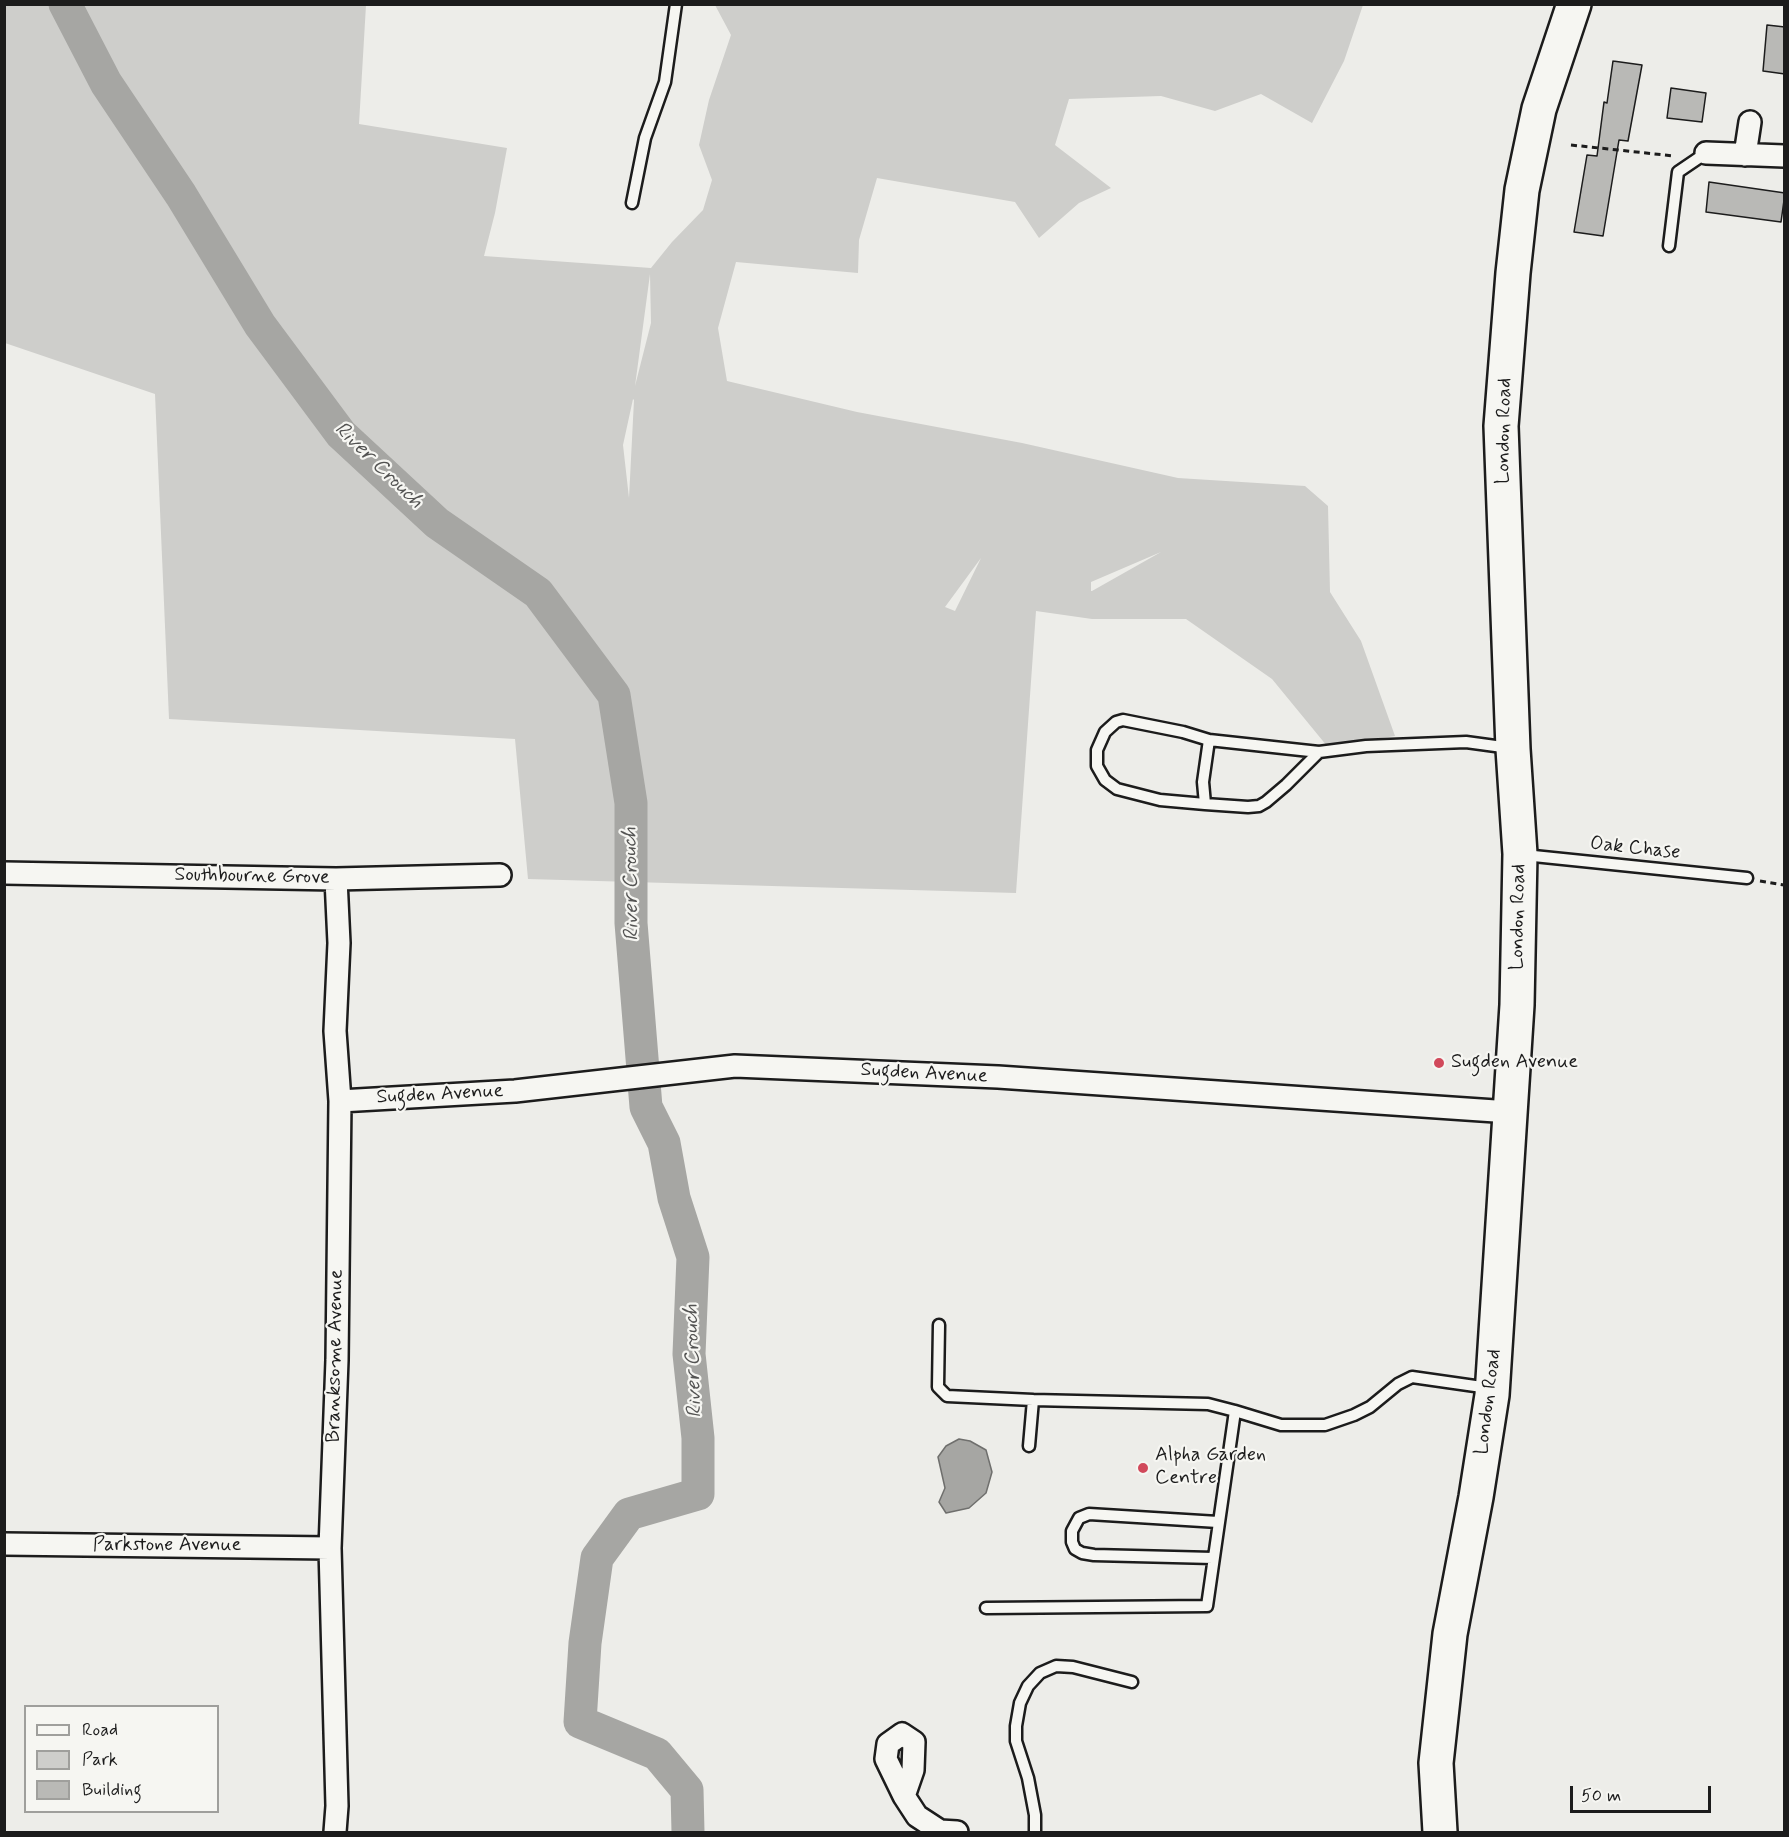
<!DOCTYPE html>
<style>
body{margin:0}
#map{position:relative;width:1789px;height:1837px;overflow:hidden;background:#edede9;font-family:Mynerve,sans-serif}
canvas{display:block}
.frame{position:absolute;inset:0;border:6px solid #1c1c1c;pointer-events:none}
.legend{position:absolute;left:24px;top:1705px;width:195px;height:108px;box-sizing:border-box;background:#f6f6f2;border:2px solid #9f9f9c;margin:0;padding:8px 10px;list-style:none;font-size:18px;color:#1c1c1c}
.legend li{display:flex;align-items:center;gap:12px;height:30px}
.legend b{width:30px;border:2px solid #9f9f9c}
.scale{position:absolute;left:1570px;top:1786px;width:141px;height:27px;box-sizing:border-box;border:3px solid #1c1c1c;border-top:0;padding-left:8px;font-size:18px;line-height:21px;white-space:nowrap;color:#1c1c1c;-webkit-text-stroke:4px #f6f6f2;paint-order:stroke}
</style>
<div id="map">
<canvas width="1789" height="1837"></canvas>
<div class="frame"></div>
<ul class="legend">
<li><b style="height:8px;background:#f6f6f2"></b>Road</li>
<li><b style="height:16px;background:#cececb"></b>Park</li>
<li><b style="height:16px;background:#b9b9b6"></b>Building</li>
</ul>
<div class="scale">50 m</div>
</div>
<script>
const ctx = document.querySelector('canvas').getContext('2d');
ctx.lineJoin = 'round';
function paint(path, color) {
  ctx.fillStyle = color;
  ctx.fill(path, 'evenodd');
}
function toPath(rows) {
  const path = new Path2D();
  for (const r of rows) {
    path.moveTo(r[0], r[1]);
    for (let i = 2; i < r.length; i += 2) path.lineTo(r[i], r[i + 1]);
  }
  return path;
}
function strokePath(path, color, width, dash) {
  ctx.strokeStyle = color;
  ctx.lineWidth = width;
  ctx.lineCap = dash ? 'butt' : 'round';
  ctx.setLineDash(dash || []);
  ctx.stroke(path);
}
function write(font, color, halo, rows, align = 'center') {
  ctx.font = font + ' Mynerve,sans-serif';
  ctx.lineWidth = 4.5;
  ctx.setLineDash([]);
  ctx.textBaseline = 'middle';
  ctx.strokeStyle = halo;
  ctx.fillStyle = color;
  for (const [text, x, y, turn = 0] of rows) {
    ctx.save();
    ctx.translate(x, y);
    ctx.rotate((+turn || 0) * Math.PI / 180);
    ctx.textAlign = isNaN(turn) ? turn : align;
    if (halo) ctx.strokeText(text, 0, 0);
    ctx.fillText(text, 0, 0);
    ctx.restore();
  }
}
const green = toPath([
 [5,5,366,5,359,124,507,148,495,213,484,256,651,268,672,242,703,210,712,180,699,145,709,100,731,35,715,5,1363,5,1344,61,1312,123,1261,94,1215,111,1161,96,1069,99,1055,145,1111,188,1079,203,1039,238,1015,202,877,178,859,240,858,273,736,262,718,328,727,381,857,412,1022,443,1178,478,1305,486,1328,506,1330,592,1361,641,1395,736,1327,746,1272,679,1186,619,1092,619,1036,611,1016,893,528,879,515,739,169,719,155,394,5,343],
 [650,274,651,323,635,386],
 [633,399,634,400,629,498,623,445],
 [1161,552,1092,591,1091,591,1091,582],
 [981,558,955,611,945,607]
]);
const water = toPath([
 [959,1439,970,1441,986,1450,992,1472,986,1493,969,1508,946,1513,939,1502,945,1488,938,1457,946,1446,959,1439]
]);
const river = toPath([
 [65,4,106,83,181,195,260,325,341,434,437,523,538,593,614,695,631,803,631,923,646,1107,664,1143,674,1198,693,1257,689,1354,698,1438,698,1494,629,1514,597,1558,585,1643,580,1722,657,1754,687,1790,688,1832]
]);
const building = toPath([
 [1767,25,1785,27,1785,74,1763,71,1767,25],
 [1613,61,1642,65,1628,141,1619,140,1603,236,1574,232,1587,155,1597,156,1604,102,1607,103,1613,61],
 [1671,88,1706,93,1702,122,1667,118,1671,88],
 [1709,182,1785,193,1781,222,1706,212,1709,182]
]);
const path = toPath([
 [1571,145,1674,156],
 [1760,881,1784,885]
]);
const lane = toPath([
 [632,203,645,138,665,82,676,4],
 [1669,246,1678,172,1706,153],
 [1209,740,1319,752],
 [1205,804,1203,782,1209,740,1183,732,1123,720,1116,722,1105,732,1097,750,1097,766,1105,780,1117,789,1160,800,1205,804,1248,807,1259,806,1266,802,1286,785,1319,752,1366,746,1466,742,1510,748],
 [1524,855,1747,878],
 [939,1325,938,1387,947,1396,1033,1400],
 [1029,1446,1033,1400,1208,1404,1235,1411],
 [1213,1558,1094,1555,1082,1553,1075,1549,1072,1542,1072,1531,1079,1518,1089,1514,1218,1522],
 [986,1608,1207,1606,1235,1411,1281,1425,1325,1425,1354,1415,1370,1407,1398,1384,1412,1377,1489,1388],
 [1035,1832,1035,1815,1028,1778,1016,1741,1016,1726,1020,1703,1028,1686,1040,1673,1056,1666,1073,1667,1132,1682]
]);
const street = toPath([
 [1706,153,1784,156],
 [1745,155,1750,122],
 [4,873,336,879,500,875],
 [340,1101,515,1091,735,1066,998,1077,1510,1112],
 [4,1544,330,1548],
 [904,1796,886,1759,888,1744,902,1734,914,1742,913,1770,904,1796,917,1816,940,1831,957,1832],
 [335,1832,337,1806,330,1548,337,1360,340,1101,335,1031,339,943,336,879]
]);
const primary = toPath([
 [1440,1832,1436,1763,1450,1634,1476,1497,1492,1395,1517,1005,1520,854,1513,749,1501,426,1513,273,1522,190,1539,109,1574,4]
]);
const markers = [
 [1439,1063,6,"#d1495b"],
 [1143,1468,6,"#d1495b"]
];
const streetNames = [
 ["London Road",1505,431,-89],
 ["Oak Chase",1635,849,6],
 ["Southbourne Grove",252,877,1],
 ["London Road",1519,917,-89],
 ["Sugden Avenue",924,1074,3],
 ["Sugden Avenue",440,1095,-3],
 ["Branksome Avenue",336,1356,-89],
 ["London Road",1489,1402,-83],
 ["Parkstone Avenue",167,1546]
];
const poiNames = [
 ["Sugden Avenue",1451,1063],
 ["Alpha Garden",1155,1456],
 ["Centre",1155,1479]
];
const waterNames = [
 ["River Crouch",378,466,44],
 ["River Crouch",632,884,-91],
 ["River Crouch",694,1361,-92]
];
paint(green, '#cececb');
paint(water, '#a6a6a3');
strokePath(water, '#6f6f6d', 1.5);
strokePath(river, '#a6a6a3', 33);
paint(building, '#b9b9b6');
strokePath(building, '#1c1c1c', 1.5);
strokePath(lane, '#1c1c1c', 15);
strokePath(street, '#1c1c1c', 26);
strokePath(primary, '#1c1c1c', 38);
strokePath(path, '#1c1c1c', 3, [6, 4.5]);
strokePath(lane, '#f6f6f2', 10);
strokePath(street, '#f6f6f2', 21);
strokePath(primary, '#f6f6f2', 33);
for (const [x, y, r, color] of markers) {
  const dot = new Path2D();
  dot.arc(x, y, r, 0, 2 * Math.PI);
  ctx.fillStyle = color;
  ctx.fill(dot);
  strokePath(dot, '#f6f6f2', 2);
}
write('20px', '#1c1c1c', '#f6f6f2', streetNames);
write('20px', '#1c1c1c', '#f6f6f2', poiNames, 'left');
write('italic 21px', '#535352', '#f6f6f2', waterNames);
</script>
